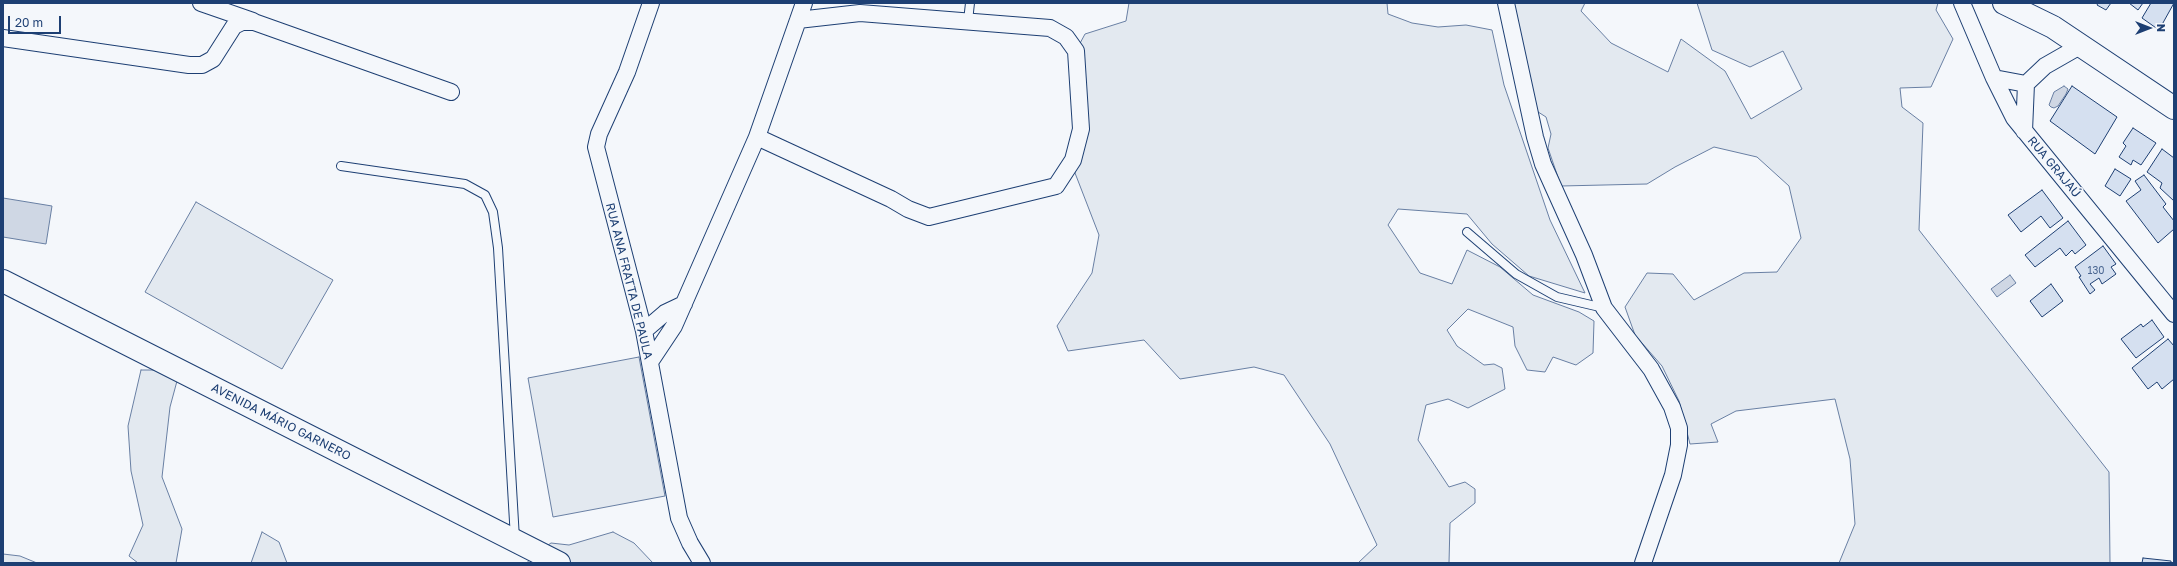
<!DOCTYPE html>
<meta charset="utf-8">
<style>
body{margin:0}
#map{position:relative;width:2177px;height:566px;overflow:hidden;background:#f4f7fb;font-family:"Golos Text",sans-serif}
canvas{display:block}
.frame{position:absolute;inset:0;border:4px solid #1d3f73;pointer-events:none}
.north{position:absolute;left:2129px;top:8px;width:40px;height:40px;-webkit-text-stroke:3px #f4f7fb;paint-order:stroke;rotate:90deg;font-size:11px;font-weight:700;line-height:16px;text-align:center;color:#1d3f73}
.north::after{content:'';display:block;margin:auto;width:14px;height:18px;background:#1d3f73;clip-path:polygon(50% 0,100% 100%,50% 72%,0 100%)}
.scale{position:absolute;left:8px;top:16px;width:53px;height:18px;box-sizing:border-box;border:2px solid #1d3f73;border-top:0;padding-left:5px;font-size:12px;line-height:14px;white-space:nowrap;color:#1d3f73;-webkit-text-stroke:3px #f4f7fb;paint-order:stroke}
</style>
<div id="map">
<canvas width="2177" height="566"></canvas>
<div class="frame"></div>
<div class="north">N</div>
<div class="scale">20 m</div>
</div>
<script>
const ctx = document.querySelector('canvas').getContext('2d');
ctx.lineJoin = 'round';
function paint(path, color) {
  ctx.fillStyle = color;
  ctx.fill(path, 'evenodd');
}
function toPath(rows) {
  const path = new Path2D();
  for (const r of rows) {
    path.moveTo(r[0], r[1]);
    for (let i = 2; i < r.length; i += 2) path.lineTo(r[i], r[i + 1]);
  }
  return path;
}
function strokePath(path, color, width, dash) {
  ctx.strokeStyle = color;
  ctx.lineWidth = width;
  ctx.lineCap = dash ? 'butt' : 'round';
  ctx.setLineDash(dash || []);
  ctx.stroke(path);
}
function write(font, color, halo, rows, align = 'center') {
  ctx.font = font + ' "Golos Text",sans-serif';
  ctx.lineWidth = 3;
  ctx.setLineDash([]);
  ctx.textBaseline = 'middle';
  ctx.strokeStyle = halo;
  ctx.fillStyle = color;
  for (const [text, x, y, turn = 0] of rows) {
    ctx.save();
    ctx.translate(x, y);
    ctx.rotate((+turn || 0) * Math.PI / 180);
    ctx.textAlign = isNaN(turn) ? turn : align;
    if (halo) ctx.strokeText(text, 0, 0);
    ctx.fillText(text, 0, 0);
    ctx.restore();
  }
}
const green = toPath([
 [1129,3,1387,3,1388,14,1412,23,1438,27,1466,25,1492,30,1504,85,1550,220,1585,293,1529,276,1492,244,1467,214,1398,209,1388,225,1420,273,1452,284,1467,250,1500,267,1533,295,1579,312,1594,321,1593,353,1576,365,1553,357,1545,372,1527,370,1515,346,1513,327,1468,309,1447,330,1457,346,1484,365,1494,364,1502,368,1505,389,1468,408,1448,399,1426,405,1418,440,1449,487,1465,482,1475,489,1475,503,1450,523,1449,563,1358,563,1377,545,1330,444,1284,375,1254,367,1180,379,1144,340,1068,351,1057,326,1092,273,1099,235,1075,173,1071,60,1085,34,1126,21,1129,3],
 [1511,3,1585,3,1581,11,1611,43,1668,72,1681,39,1725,71,1751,119,1802,89,1783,51,1750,67,1712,50,1697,3,1938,3,1936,10,1953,39,1931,87,1900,88,1902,107,1923,123,1919,230,2109,472,2110,563,1839,563,1855,524,1850,459,1835,399,1736,411,1711,424,1718,442,1690,444,1679,401,1662,366,1635,335,1625,307,1647,273,1673,274,1694,300,1744,273,1777,272,1801,238,1789,186,1757,157,1714,147,1675,167,1647,184,1561,186,1548,148,1551,134,1546,117,1535,110,1511,3],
 [196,202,333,280,282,369,145,292,196,202],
 [639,357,665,496,553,517,528,378,639,357],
 [141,370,157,370,177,381,170,407,162,477,182,529,176,563,138,563,129,556,143,525,131,471,128,426,141,370],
 [262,532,279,542,287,563,251,563,262,532],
 [613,532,634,543,653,563,527,563,532,556,551,543,569,545,613,532],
 [3,554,20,556,37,563,3,563,3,554]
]);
const water = toPath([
 [2064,86,2068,89,2066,94,2058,106,2054,108,2051,107,2049,105,2054,92,2064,86],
 [3,198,52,206,46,244,3,237,3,198],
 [2010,275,2016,283,1997,297,1991,289,2010,275]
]);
const building = toPath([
 [2098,3,2111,3,2106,10,2097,5,2098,3],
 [2129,3,2143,3,2138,10,2129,3],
 [2151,3,2174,3,2159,30,2142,18,2151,3],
 [2072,86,2117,117,2095,154,2050,121,2072,86],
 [2133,128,2156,143,2141,165,2133,160,2131,165,2119,157,2126,146,2123,143,2133,128],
 [2162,149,2174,158,2174,201,2160,188,2162,183,2147,172,2162,149],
 [2115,169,2131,179,2120,196,2105,186,2115,169],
 [2144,175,2166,204,2163,207,2174,221,2174,229,2158,243,2126,201,2141,190,2135,181,2144,175],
 [2042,190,2063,218,2050,228,2041,216,2021,232,2008,215,2042,190],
 [2068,221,2086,245,2075,254,2072,250,2066,256,2060,248,2035,267,2025,255,2068,221],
 [2103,246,2116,264,2111,267,2116,274,2102,284,2099,278,2090,284,2095,290,2090,294,2079,277,2081,276,2075,267,2103,246],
 [2051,284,2063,301,2042,317,2030,301,2051,284],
 [2152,320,2164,337,2136,358,2121,339,2141,324,2143,327,2152,320],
 [2168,339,2174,346,2174,379,2162,389,2157,382,2148,389,2132,368,2168,339],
 [2143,558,2171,561,2171,563,2142,563,2143,558]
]);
const lane = toPath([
 [968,21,970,3],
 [341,166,465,184,485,195,493,212,498,248,515,539],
 [1467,232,1516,274,1557,297,1604,308]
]);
const street = toPath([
 [201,3,253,21],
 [651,3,627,72,599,134,596,147,644,331,679,518,690,543,702,563],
 [1506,3,1535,137,1543,164,1584,255,1604,308,1651,369,1672,407,1679,428,1679,445,1673,475,1643,563],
 [1962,3,1994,78,2014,118,2174,314],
 [3,38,189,65,202,65,213,59,234,26,242,22,254,22,451,92],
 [1994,78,2026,84],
 [2024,131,2026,84,2045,66,2080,46],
 [757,137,804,3],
 [644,331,665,313,684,304],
 [650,362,674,326,757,137,891,199,908,209,929,217,1056,186,1073,160,1081,129,1076,51,1066,37,1050,28,860,13,798,20]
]);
const secondary = toPath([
 [2004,3,2053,27,2174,108],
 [3,281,559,563]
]);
const numberNames = [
 ["130",2096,271]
];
const streetNames = [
 ["RUA GRAJAÚ",2054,167,50],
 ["RUA ANA FRATTA DE PAULA",629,281,76],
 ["AVENIDA MÁRIO GARNERO",281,422,27]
];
paint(green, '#e3e9f0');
strokePath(green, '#687fa3', 1);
paint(water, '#cfd7e4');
strokePath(water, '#687fa3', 1);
paint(building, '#d5e0f0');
strokePath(building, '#1d3f73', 1);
strokePath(lane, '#1d3f73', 10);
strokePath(street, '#1d3f73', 18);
strokePath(secondary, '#1d3f73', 24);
strokePath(lane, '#f4f7fb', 8);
strokePath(street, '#f4f7fb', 16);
strokePath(secondary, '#f4f7fb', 22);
write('10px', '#4b6792', null, numberNames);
write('12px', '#1d3f73', '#f4f7fb', streetNames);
</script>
